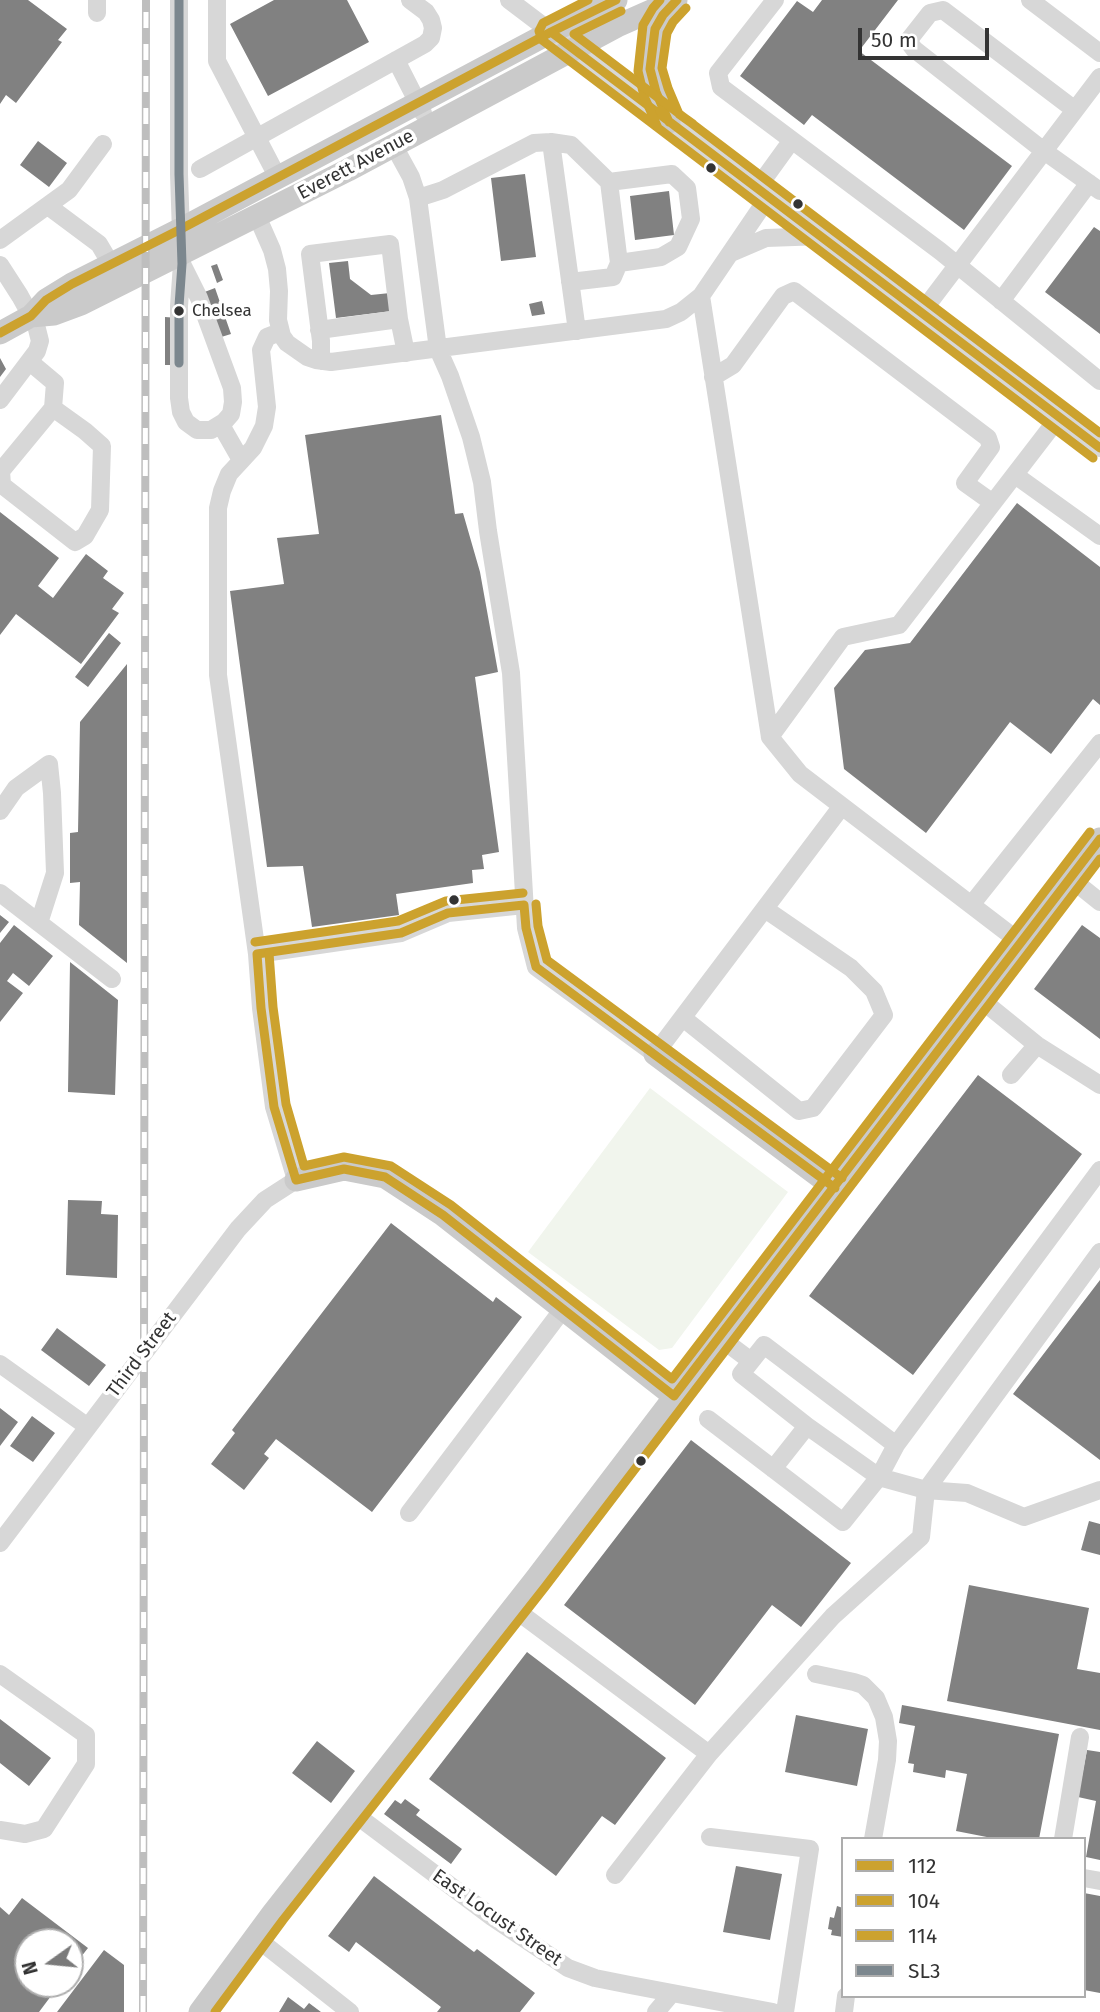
<!DOCTYPE html>
<style>
body{margin:0}
#map{position:relative;width:1100px;height:2012px;overflow:hidden;background:#fff;font-family:"Fira Sans",sans-serif}
canvas{display:block}
.legend{position:absolute;left:841px;top:1837px;width:245px;height:161px;box-sizing:border-box;background:#fff;border:2px solid #adadad;margin:0;padding:9px 12px;list-style:none;font-size:21px;color:#333}
.legend li{display:flex;align-items:center;gap:14px;height:35px}
.legend b{width:35px;border:2px solid #adadad}
.north{position:absolute;left:14px;top:1928px;width:70px;height:70px;box-sizing:border-box;background:#fff;border:2px solid #adadad;border-radius:50%;rotate:255deg;font-size:19px;font-weight:700;line-height:28px;text-align:center;color:#333}
.north::after{content:'';display:block;margin:auto;width:24px;height:32px;background:#7a7a7a;clip-path:polygon(50% 0,100% 100%,50% 72%,0 100%)}
.scale{position:absolute;left:858px;top:28px;width:131px;height:32px;box-sizing:border-box;border:4px solid #333;border-top:0;padding-left:9px;font-size:21px;line-height:24px;white-space:nowrap;color:#333;-webkit-text-stroke:5px #fff;paint-order:stroke}
</style>
<div id="map">
<canvas width="1100" height="2012"></canvas>
<ul class="legend">
<li><b style="height:9px;background:#cca22e"></b>112</li>
<li><b style="height:9px;background:#cca22e"></b>104</li>
<li><b style="height:9px;background:#cca22e"></b>114</li>
<li><b style="height:9px;background:#7c878e"></b>SL3</li>
</ul>
<div class="north">N</div>
<div class="scale">50 m</div>
</div>
<script>
const ctx = document.querySelector('canvas').getContext('2d');
ctx.lineJoin = 'round';
function paint(path, color) {
  ctx.fillStyle = color;
  ctx.fill(path, 'evenodd');
}
function toPath(rows) {
  const path = new Path2D();
  for (const r of rows) {
    path.moveTo(r[0], r[1]);
    for (let i = 2; i < r.length; i += 2) path.lineTo(r[i], r[i + 1]);
  }
  return path;
}
function strokePath(path, color, width, dash) {
  ctx.strokeStyle = color;
  ctx.lineWidth = width;
  ctx.lineCap = dash ? 'butt' : 'round';
  ctx.setLineDash(dash || []);
  ctx.stroke(path);
}
function write(font, color, halo, rows, align = 'center') {
  ctx.font = font + ' "Fira Sans",sans-serif';
  ctx.lineWidth = 7;
  ctx.setLineDash([]);
  ctx.textBaseline = 'middle';
  ctx.strokeStyle = halo;
  ctx.fillStyle = color;
  for (const [text, x, y, turn = 0] of rows) {
    ctx.save();
    ctx.translate(x, y);
    ctx.rotate((+turn || 0) * Math.PI / 180);
    ctx.textAlign = isNaN(turn) ? turn : align;
    if (halo) ctx.strokeText(text, 0, 0);
    ctx.fillText(text, 0, 0);
    ctx.restore();
  }
}
const green = toPath([
 [650,1088,788,1192,672,1348,659,1350,528,1252]
]);
const building = toPath([
 [0,0,28,0,67,29,58,40,62,42,16,103,6,95,0,104],
 [274,0,347,0,369,42,268,96,230,24],
 [822,0,898,0,859,51,1012,166,964,230,812,115,804,125,740,76,797,1,813,12],
 [38,141,67,163,49,187,20,165],
 [525,174,536,257,501,261,491,178],
 [669,191,674,235,635,240,630,196],
 [1094,227,1100,231,1100,334,1045,292],
 [348,261,350,279,371,295,390,293,392,311,336,318,329,263],
 [217,264,223,280,217,283,211,266],
 [215,288,231,334,218,338,202,293],
 [542,301,545,314,532,316,529,304],
 [165,317,178,318,177,365,165,365],
 [0,358,6,369,0,377],
 [441,415,455,514,463,513,480,572,498,672,475,677,499,852,482,855,484,869,472,870,473,883,396,894,399,915,312,927,303,866,267,867,230,591,284,584,277,538,319,534,305,435],
 [1017,503,1100,567,1100,705,1093,699,1051,754,1010,722,926,833,844,769,834,688,865,650,910,643],
 [0,512,59,558,38,586,53,598,86,554,108,571,103,578,124,593,112,609,119,613,81,664,16,614,0,635],
 [109,633,121,643,88,687,75,677],
 [127,664,127,963,79,925,80,882,70,883,70,833,78,832,80,722],
 [0,915,9,922,0,933],
 [14,925,53,956,29,986,13,973,7,981,23,993,0,1022,0,943],
 [1082,925,1100,938,1100,1039,1034,989],
 [70,962,118,1000,115,1095,68,1092],
 [978,1075,1082,1154,913,1375,809,1296],
 [68,1200,102,1201,101,1214,118,1215,117,1278,66,1275],
 [391,1223,493,1302,496,1297,522,1317,372,1512,276,1439,264,1454,269,1458,244,1490,211,1464,235,1433,232,1430],
 [1100,1280,1100,1460,1013,1394],
 [57,1328,106,1365,89,1386,41,1350],
 [0,1408,18,1422,0,1446],
 [32,1416,55,1433,33,1462,10,1446],
 [691,1440,851,1563,801,1627,772,1605,695,1705,564,1605],
 [1089,1521,1100,1524,1100,1555,1081,1550],
 [969,1585,1089,1608,1077,1669,1100,1673,1100,1730,947,1701],
 [527,1652,666,1758,615,1825,602,1816,556,1876,429,1779],
 [902,1705,1059,1734,1039,1839,997,1839,956,1831,967,1774,946,1770,945,1778,913,1772,914,1764,908,1763,915,1726,899,1723],
 [796,1715,868,1729,857,1786,785,1772],
 [0,1719,51,1758,29,1786,0,1763],
 [317,1741,355,1771,331,1803,292,1773],
 [1087,1750,1100,1752,1100,1860,1086,1857,1096,1801,1078,1797],
 [405,1799,420,1810,416,1815,462,1849,451,1864,384,1814,395,1800,401,1804],
 [736,1866,782,1874,770,1940,723,1932],
 [374,1876,474,1952,477,1949,535,1993,520,2012,437,2012,441,2007,356,1942,349,1952,328,1936],
 [1084,1893,1100,1896,1100,1993,1084,1990],
 [22,1898,88,1948,70,1971,70,1942,28,1942,28,1984,60,1984,39,2012,0,2012,0,1907,9,1915],
 [837,1906,843,1908,843,1937,831,1935,832,1930,828,1929,830,1917,834,1918],
 [104,1950,124,1965,124,2012,57,2012],
 [288,1997,304,2009,309,2003,321,2012,279,2012]
]);
const minor = toPath([
 [97,0,97,13],
 [179,0,179,174,182,264,179,306,179,398,181,412,186,422,197,430,211,430,224,422,231,414,233,402,232,388,199,298,182,264],
 [217,0,217,61,278,178],
 [509,0,1100,448],
 [775,0,718,73,721,87,940,251,1100,381],
 [1030,0,1100,53],
 [396,60,423,113],
 [1075,110,943,10,930,13,908,41,914,49,1044,151,1100,191],
 [551,142,577,331],
 [394,146,411,177,418,198,438,349,450,376,471,437,482,482,488,531,511,673,526,928,536,967,655,1054,842,806],
 [200,169,425,44,431,38,433,28,431,20,426,12,410,0],
 [609,182,619,263],
 [758,187,792,140],
 [418,198,443,190,534,143,551,142,571,145,609,182,672,174,687,188,691,219,678,247,661,257,619,263,613,277,570,282],
 [48,206,99,244,112,266,112,275],
 [257,216,272,250,277,269,279,291,278,320,282,336,287,343,307,357,316,360,331,362,666,319,681,312,701,296,769,196],
 [0,240,69,190,103,144],
 [731,253,766,238,823,236],
 [0,265,20,296,36,325,40,341,37,351,0,400],
 [701,296,770,737],
 [1001,301,1089,183],
 [922,312,1100,77],
 [319,330,399,319],
 [321,361,321,341,310,254,390,244,399,319,406,353],
 [30,362,55,383,53,408,1,471,2,485,75,542,85,536,100,510,102,446,85,431,53,408],
 [713,377,733,365,783,296,794,291,988,438,991,447,965,483,993,503],
 [221,425,241,460],
 [1015,475,1100,536],
 [0,811,16,788,49,764,52,793,55,873,39,923],
 [1070,878,1100,902],
 [0,893,112,979],
 [971,905,1100,743],
 [1021,943,800,774,770,737,843,637,899,625,1059,417],
 [257,954,401,933,448,913,524,905],
 [979,998,1037,1045,1100,1085],
 [683,1018,799,1111,813,1108,884,1015,874,991,851,968,765,909],
 [1011,1075,1037,1045],
 [1100,1170,896,1445,764,1345,741,1374,807,1426,879,1477,926,1490,967,1493,1024,1517,1100,1490],
 [719,1337,751,1361],
 [0,1364,88,1427],
 [708,1419,843,1522,879,1477,896,1445],
 [773,1469,807,1426],
 [409,1513,563,1309],
 [0,1543,238,1229,265,1200,296,1180,274,1107,261,1008,257,954,218,675,218,508,222,491,229,474,253,448,264,426,267,407,261,350,267,337,280,332],
 [513,1608,709,1754,615,1875],
 [0,1674,86,1735,86,1764,44,1829,25,1834,0,1830],
 [816,1674,854,1682,863,1685,876,1698,884,1717,888,1741,887,1760,873,1839],
 [709,1754,833,1616,921,1537,926,1490,1100,1252],
 [352,1812,492,1917,568,1968,595,1978,630,1985,773,2012],
 [710,1837,810,1849,785,2012],
 [1063,1839,1080,1737],
 [1084,1878,1100,1881],
 [255,1937,350,2012],
 [656,2012,672,1993],
 [844,2012,846,1996]
]);
const major = toPath([
 [669,122,656,92,650,69,655,29,663,15,675,2],
 [31,316,54,314,81,304,348,170,617,26,676,0],
 [0,333,31,316,46,300,72,284,181,229,551,32,616,0],
 [655,1054,835,1188],
 [296,1180,344,1169,385,1177,443,1215,674,1396],
 [200,2012,273,1913,535,1580,1100,839]
]);
const rail = toPath([
 [143,2012,146,0]
]);
const bus1 = toPath([
 [551,32,1100,448],
 [669,122,656,92,650,69,655,29,663,15,677,0],
 [0,333,31,316,46,300,72,284,181,229,551,32,616,0],
 [524,905,526,928,536,967,835,1188],
 [257,954,401,933,448,913,524,905],
 [257,954,261,1008,274,1107,296,1180],
 [296,1180,344,1169,385,1177,443,1215,674,1396],
 [674,1396,1100,839]
]);
const bus2 = toPath([
 [588,0,543,23,539,31,542,40,1093,458],
 [660,0,653,8,643,25,638,71,644,96,658,128,679,144],
 [215,2012,283,1920,545,1587,1100,859]
]);
const bus3 = toPath([
 [686,8,673,22,667,33,662,68,668,88,679,114,693,124],
 [621,11,574,34,1100,433],
 [536,904,538,926,547,960,842,1178],
 [255,942,398,921,446,901,523,893],
 [269,953,273,1007,286,1104,304,1166,344,1157,391,1166,451,1205,672,1379,1090,832]
]);
const bus4 = toPath([
 [179,0,179,174,182,264,179,306,179,363]
]);
const markers = [
 [711,168,6,"#333"],
 [798,204,6,"#333"],
 [179,311,6,"#333"],
 [454,900,6,"#333"],
 [641,1461,6,"#333"]
];
const busNames = [
 ["Chelsea",192,311]
];
const streetNames = [
 ["Everett Avenue",356,165,-28],
 ["Third Street",142,1355,-53],
 ["East Locust Street",497,1918,35]
];
paint(green, '#f1f5ed');
paint(building, '#818181');
strokePath(minor, '#d7d7d7', 18);
strokePath(major, '#cacaca', 23);
strokePath(rail, '#bebebe', 8);
strokePath(rail, '#fff', 5, [16]);
strokePath(bus1, '#cca22e', 9);
strokePath(bus2, '#cca22e', 9);
strokePath(bus3, '#cca22e', 9);
strokePath(bus4, '#7c878e', 9);
for (const [x, y, r, color] of markers) {
  const dot = new Path2D();
  dot.arc(x, y, r, 0, 2 * Math.PI);
  ctx.fillStyle = color;
  ctx.fill(dot);
  strokePath(dot, '#fff', 2.5);
}
write('17px', '#333', '#fff', busNames, 'left');
write('19px', '#333', '#fff', streetNames);
</script>
